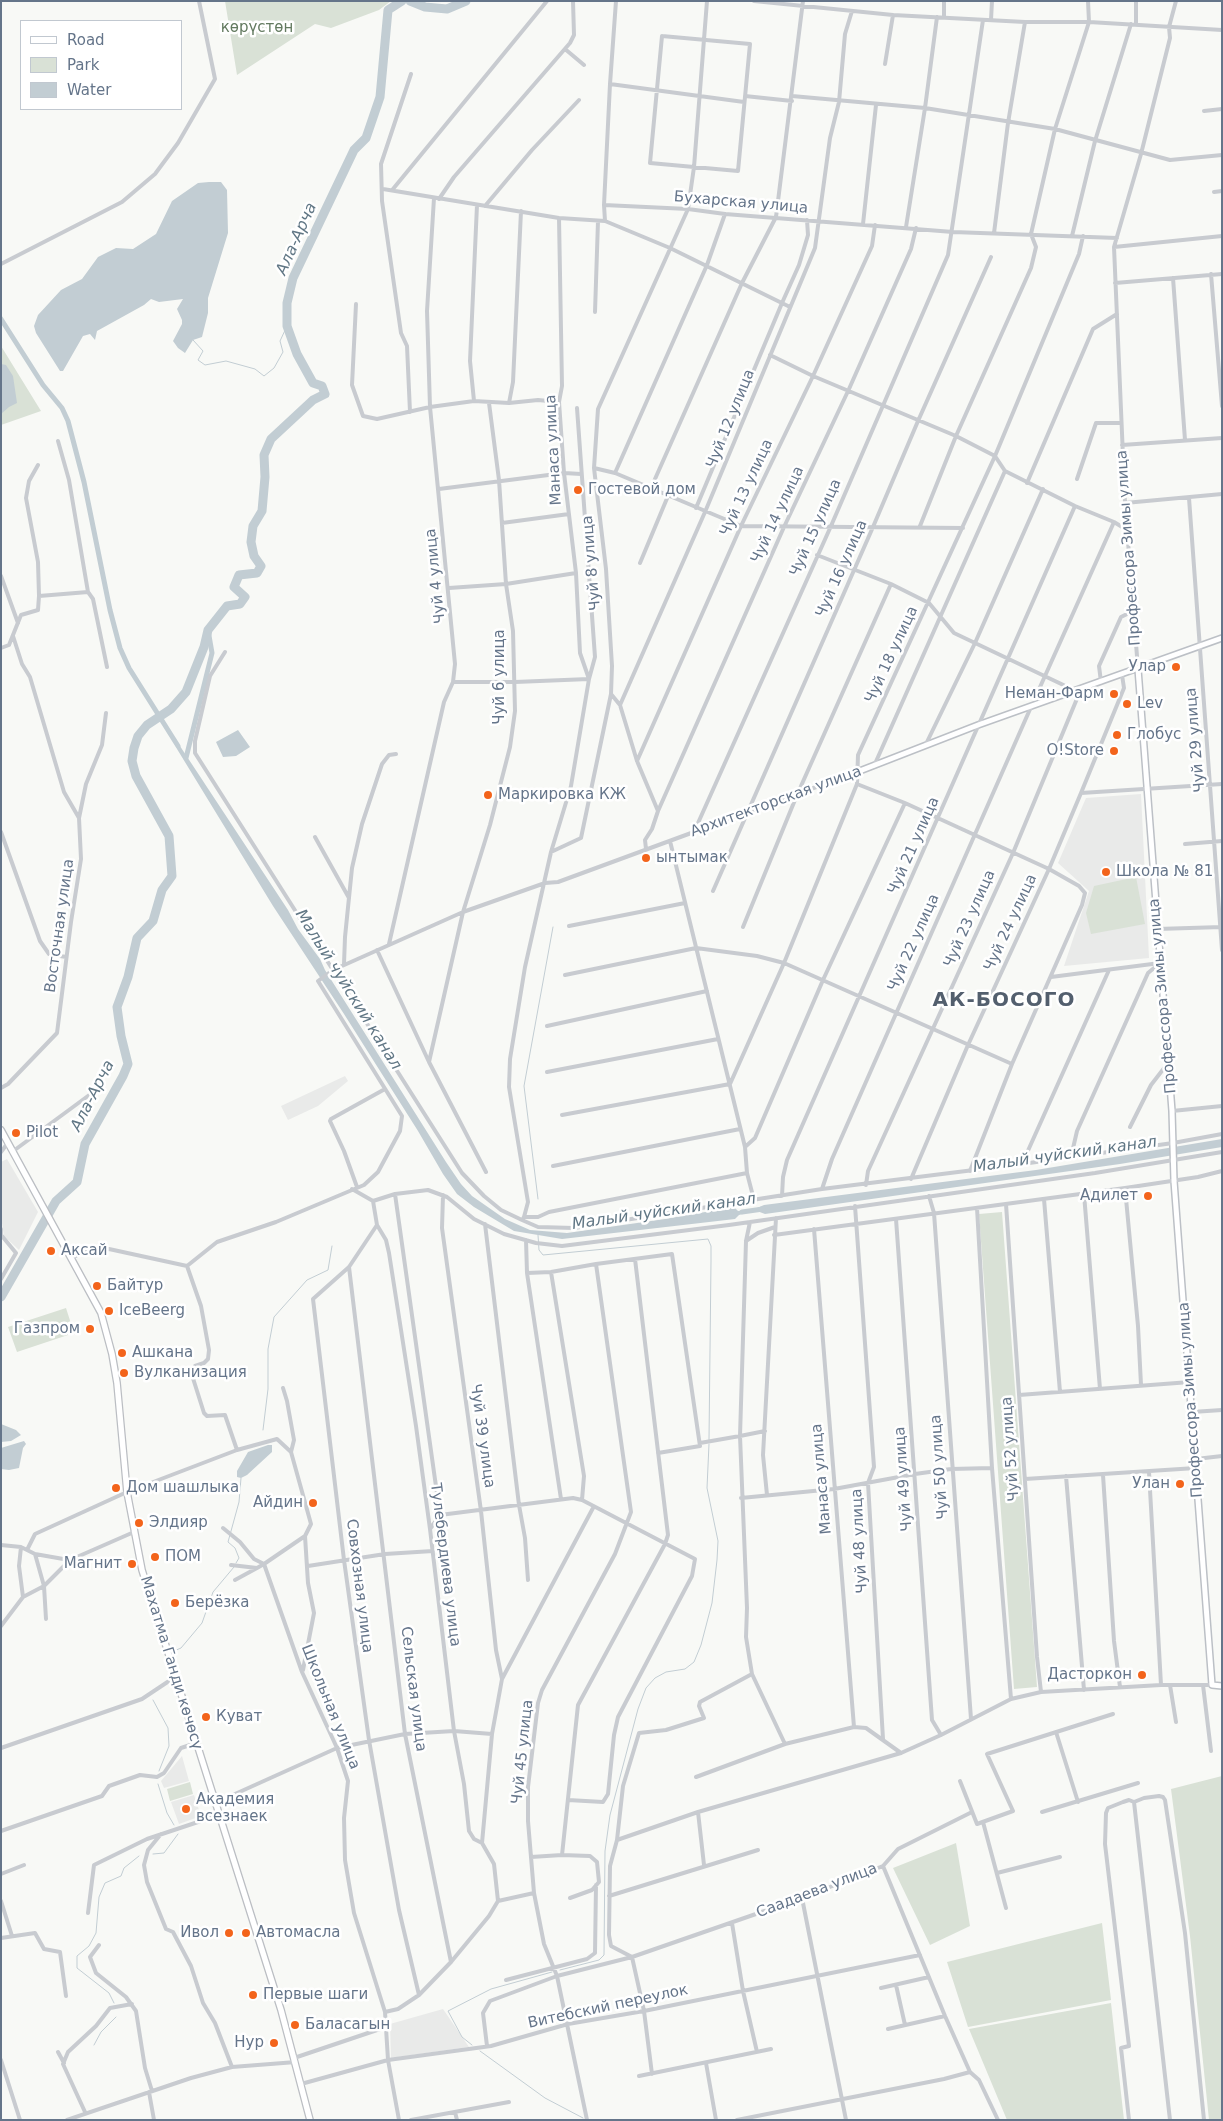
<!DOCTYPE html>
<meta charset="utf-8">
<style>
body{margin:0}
#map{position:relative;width:1223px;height:2121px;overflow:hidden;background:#f8f9f6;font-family:"DejaVu Sans",sans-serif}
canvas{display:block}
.frame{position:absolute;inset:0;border:2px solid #65758a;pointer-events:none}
.legend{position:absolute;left:20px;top:20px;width:162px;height:90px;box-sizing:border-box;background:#fff;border:1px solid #c1c8d0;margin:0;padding:6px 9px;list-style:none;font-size:15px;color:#65758a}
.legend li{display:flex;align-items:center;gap:10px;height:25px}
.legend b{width:25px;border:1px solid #c1c8d0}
</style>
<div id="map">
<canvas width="1223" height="2121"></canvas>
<div class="frame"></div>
<ul class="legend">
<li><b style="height:6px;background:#fff"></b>Road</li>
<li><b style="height:14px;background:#d9e1d6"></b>Park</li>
<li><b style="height:14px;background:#c2cdd3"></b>Water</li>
</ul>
</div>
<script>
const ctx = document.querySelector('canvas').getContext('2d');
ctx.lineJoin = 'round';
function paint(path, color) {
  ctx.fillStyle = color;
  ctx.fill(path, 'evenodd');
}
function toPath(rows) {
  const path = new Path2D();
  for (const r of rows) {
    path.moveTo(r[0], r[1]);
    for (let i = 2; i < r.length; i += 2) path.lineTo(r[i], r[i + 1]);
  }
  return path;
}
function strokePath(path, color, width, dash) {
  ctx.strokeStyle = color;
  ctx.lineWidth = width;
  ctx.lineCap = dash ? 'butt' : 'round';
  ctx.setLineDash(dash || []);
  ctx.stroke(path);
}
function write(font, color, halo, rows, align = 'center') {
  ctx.font = font + ' "DejaVu Sans",sans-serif';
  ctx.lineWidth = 5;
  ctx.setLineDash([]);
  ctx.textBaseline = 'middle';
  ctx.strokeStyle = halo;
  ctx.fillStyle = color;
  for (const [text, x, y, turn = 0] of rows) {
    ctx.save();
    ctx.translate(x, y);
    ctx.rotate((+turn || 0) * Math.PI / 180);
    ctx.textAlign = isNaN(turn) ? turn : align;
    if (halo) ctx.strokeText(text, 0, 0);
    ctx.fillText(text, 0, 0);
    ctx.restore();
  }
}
const built = toPath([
 [1141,794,1149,958,1064,966,1089,891,1058,863,1086,798],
 [345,1076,348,1081,318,1106,288,1120,281,1106],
 [7,1159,38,1212,19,1250,4,1236,1,1217,1,1162],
 [182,1756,189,1781,164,1788,161,1781],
 [194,1795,201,1816,179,1824,171,1802],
 [443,2009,469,2047,391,2058,390,2024]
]);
const green = toPath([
 [225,1,391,1,379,10,331,28,315,24,237,75],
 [1,346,41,411,1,425],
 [1136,877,1145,924,1091,934,1086,913,1094,886],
 [1002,1212,1037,1687,1014,1689,979,1214],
 [66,1308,74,1333,17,1352,8,1327],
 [1222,1776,1222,2120,1209,2120,1190,1936,1171,1789],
 [190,1782,193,1794,170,1801,167,1789],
 [956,1843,970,1926,930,1945,893,1868],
 [1102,1923,1111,2000,968,2027,947,1962],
 [1111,2003,1124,2120,1007,2120,969,2029]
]);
const water = toPath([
 [209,182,221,182,227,190,228,233,208,298,208,313,202,337,193,340,185,353,178,348,173,341,182,324,182,320,177,309,183,299,159,302,151,299,144,305,97,331,95,340,90,334,83,336,63,371,60,371,36,333,34,326,38,315,61,290,82,279,98,257,116,248,133,249,156,234,172,201,198,183],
 [1,364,6,365,13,376,17,403,9,407,1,414],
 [238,730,250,747,236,756,223,757,216,742],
 [176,740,288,910,298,929,320,959,325,970,446,1162,461,1184,472,1196,505,1219,530,1230,567,1233,665,1219,734,1207,738,1211,747,1210,747,1213,739,1215,735,1219,562,1239,514,1231,474,1207,457,1194,443,1174,418,1131,344,1014,273,906,177,749,174,742],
 [1222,1139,1222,1147,1120,1164,765,1214,757,1211,757,1208,764,1205,1036,1170],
 [1,1424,16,1430,21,1435,11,1441,1,1442],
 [24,1441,26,1444,23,1448,19,1468,9,1470,1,1469,1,1448],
 [268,1445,272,1445,272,1452,247,1475,241,1478,237,1477,237,1471,248,1452]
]);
const stream = toPath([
 [193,340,203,351,198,360,205,365,226,361,255,369,264,376,274,368,283,352,280,341,287,326],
 [538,1199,524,1086,553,927],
 [538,1235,539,1250,543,1255,708,1239,711,1246,711,1261,709,1440],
 [263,1430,268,1389,268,1349,274,1317,307,1280,328,1270,332,1246],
 [236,1563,239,1558,235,1548,228,1542,239,1502,241,1478],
 [174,1651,181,1648,202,1623,213,1592,234,1567],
 [153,1700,168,1728,169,1746,159,1771],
 [158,1784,167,1813,174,1825],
 [153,1854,164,1853,178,1834],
 [560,1970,599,1960,604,1955,605,1851,610,1815,638,1709,646,1688,655,1678,666,1672,685,1669,694,1662,701,1645,712,1603,717,1560,718,1541,707,1488,709,1444],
 [114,2003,109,1993,77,1968,77,1956,89,1946,96,1933,99,1897,105,1883,121,1876,124,1868,139,1856],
 [94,2045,101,2032,116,2017],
 [472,2045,462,2037,448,2011,491,1989,552,1972],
 [480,2051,545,2098,583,2118]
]);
const canal = toPath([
 [1,319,43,385,62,408,68,421,84,482,110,610,120,648,129,668,178,746],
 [186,758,212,653,208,630],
 [742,1212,763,1209]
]);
const river = toPath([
 [410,1,425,7,447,9,466,1],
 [1,1297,56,1201,77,1182,85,1144,123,1076,128,1064,121,1036,117,1007,128,977,137,938,153,921,162,890,172,876,169,836,136,776,132,761,134,748,138,736,147,725,171,709,186,692,204,647,208,630,227,606,240,604,245,597,234,587,239,575,257,573,261,566,254,556,251,542,253,526,262,511,265,477,264,455,271,439,313,400,325,394,322,386,313,383,297,354,287,326,287,303,293,278,354,150,366,138,380,97,388,10,402,1]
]);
const street = toPath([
 [754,1,893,15,1025,22,1089,22,1222,30],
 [944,17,944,1],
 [991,20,992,1],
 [1136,25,1136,1],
 [662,36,750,44,738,171,650,163,662,36],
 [565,49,584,65],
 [885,64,893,15],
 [610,84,744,102],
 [745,96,792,101],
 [792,96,925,108,1055,129,1170,160,1222,155],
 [1204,111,1222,109],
 [383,189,559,218,605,221,604,205,610,84,616,1],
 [393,189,547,1],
 [1214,192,1222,191],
 [439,199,454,177,570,43,574,35,573,1],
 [604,205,688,209,725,214,953,232,1117,238],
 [485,206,532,150,579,100],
 [605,221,670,248,790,307],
 [863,224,876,105],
 [906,227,925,108,937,17],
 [994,233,1008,123,1025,22],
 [1072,236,1095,141,1131,24],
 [1114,247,1222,236],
 [1,264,122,202,155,174,178,143,215,79,199,1],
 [1211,274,1222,406],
 [1173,278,1185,440],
 [1115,283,1222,274],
 [356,304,352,385,363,416,377,419,430,407,474,401,509,403,538,400,559,402],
 [595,312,598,221],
 [770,355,813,376,956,436,995,456,1005,471,1075,506,1114,522,1127,530],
 [474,401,470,361,477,205],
 [509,403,513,382,521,211],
 [410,412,407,346,401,333,382,201,381,164,411,74],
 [58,441,69,480,88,592,93,599,107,667],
 [1122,445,1222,438],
 [38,465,29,481,26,498,38,562,39,596],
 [594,468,615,473,741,526,963,528],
 [615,473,707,265,725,214],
 [1077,479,1096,423,1121,423],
 [1027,483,1093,329,1117,314],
 [651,488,742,283,776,217,803,1],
 [439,489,564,473,581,474],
 [1189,498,1222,950],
 [1125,503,1222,494],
 [696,508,782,303,799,265,808,235,807,220],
 [502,523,569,514],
 [920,526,956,436,1031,268,1036,247,1031,234,1055,129,1089,22,1088,1],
 [817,555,891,584,929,603,954,633,1076,691],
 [640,563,668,496],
 [1,576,18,623],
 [449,588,506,584,576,573],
 [1,648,9,645,21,615,38,610,39,596,88,592],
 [225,652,210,676,195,741,195,753,462,1173,484,1196,501,1210,522,1220,538,1227,574,1228,822,1189,1022,1164,1173,1143,1222,1134],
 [1138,669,1125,503,1114,247,1141,154,1170,38,1169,27,1176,1],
 [453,682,515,682,589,679,580,653,576,573,564,473,559,402,562,386,559,218],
 [1101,682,1099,666,1121,617,1133,611],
 [611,694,620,705,637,761,658,811,652,829,645,840,646,849],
 [1036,696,1114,522],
 [620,705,705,512,815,248,830,138,839,102,845,34,852,11],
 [926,744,975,643,1043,489],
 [637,761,741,526,813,376,872,246,875,225],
 [874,766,1005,471],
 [857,784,905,803,1049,869,1079,886,1085,893,1082,905,1012,1064,970,1171],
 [1081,793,1222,784],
 [658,811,784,527,849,389,911,249,916,228],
 [79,818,86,784,102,745,106,713],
 [1,832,40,941,49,954,66,957],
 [694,832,831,526,948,255,983,20],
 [315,837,349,898],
 [670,841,745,1147,747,1173,754,1200],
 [1185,844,1222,841],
 [551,852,581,838,611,694,612,666,606,569,594,468,598,409,688,209,694,167,707,1],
 [713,891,873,527,918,421,991,257],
 [569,926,685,903],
 [743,927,797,795,891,584],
 [1157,929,1222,927],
 [389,944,444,702,453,682,455,664,430,407,427,311,434,198],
 [377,950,429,1062,486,1172],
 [344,964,345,937,352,868,362,824,382,764,389,755,396,754],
 [565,975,696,948,757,956,784,963,1012,1064],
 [1051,977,1160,963],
 [547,1026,707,991],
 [429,1062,463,912,490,825,501,782,510,747,515,711,513,631,506,584,499,480,489,403],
 [547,1072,718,1039],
 [1,1088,8,1084,57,1033,71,922,81,859,79,818,64,792,30,677,22,664,13,636],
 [1172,1111,1222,1106],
 [562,1115,730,1084,784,963,857,784,858,755,995,456,1079,254,1083,236],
 [1130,1127,1151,1085,1168,1063],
 [745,1147,755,1138,823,980,905,803],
 [1,1152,7,1144],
 [12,1152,92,1093],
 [1071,1157,1077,1131,1148,973,1160,963],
 [1022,1164,1109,970],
 [553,1166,740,1129],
 [911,1179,968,1045,1049,869,1081,793,1124,688,1122,675],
 [866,1185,868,1171,1013,853,1081,689],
 [357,1187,344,1151,330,1121,331,1119,385,1089],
 [1125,1188,1138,1326,1141,1385],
 [352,1189,373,1201,395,1194,428,1190,447,1197,474,1219,504,1234,536,1243,562,1246,729,1225,1095,1173,1222,1152],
 [822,1189,832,1159,1031,707],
 [395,1194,440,1515],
 [1084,1194,1100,1389],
 [443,1195,442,1228,481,1511,496,1650,502,1679],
 [782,1196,783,1177,787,1160,1075,506],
 [929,1196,934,1213,971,1719],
 [1044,1199,1060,1392],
 [373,1201,377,1225,349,1267,313,1299,344,1560,369,1740,399,1910,419,1995],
 [1006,1204,1037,1657,1041,1692],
 [855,1206,874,1467,868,1483,883,1739],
 [977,1208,992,1468,1011,1699],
 [524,1217,528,1202,509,1087,510,1059,525,967,551,852,571,786,589,679,595,657,577,408],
 [523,1219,524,1217,538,1217,549,1212,747,1173],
 [896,1219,932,1720,941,1735],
 [485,1224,519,1505,525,1538,528,1580],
 [377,1225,386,1240,389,1253,416,1426,430,1529,454,1731,464,1784,469,1831,474,1839,482,1843,494,1864,498,1901],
 [1,1229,1,1237],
 [814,1229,854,1727],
 [774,1235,1125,1188,1198,1177,1222,1171],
 [526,1240,527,1273,561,1499],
 [746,1241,758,1233,775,1227],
 [72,1258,81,1253,109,1249,187,1266,217,1242,276,1222,364,1185,378,1172,400,1131,402,1116,318,981,333,970,463,912,545,883,558,882,857,772],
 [187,1266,201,1306,209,1350,208,1359,204,1363,195,1366,191,1372,204,1413,207,1416,225,1415,237,1450],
 [349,1267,405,1734,451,1962],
 [551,1272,584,1476,582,1500],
 [527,1273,551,1272,596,1264,672,1254,700,1446,658,1453],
 [1,1279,16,1253,2,1236],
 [283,1388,287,1401,294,1440,291,1452],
 [1019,1395,1190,1382],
 [1192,1412,1222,1410],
 [765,1431,740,1436,747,1608,746,1637,752,1674,785,1744],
 [700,1443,740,1436,746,1241,750,1222],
 [1196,1459,1222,1456],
 [1149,1472,1161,1685],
 [1103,1475,1114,1641,1120,1687],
 [1066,1476,1084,1690],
 [1025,1479,1196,1468],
 [767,1495,763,1455,776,1218],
 [741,1498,834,1489,915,1474,951,1469,992,1468],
 [223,1528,240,1542,254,1559,264,1564],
 [430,1529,440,1515,573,1498,582,1500,695,1559,692,1576,618,1717,614,1735,608,1794,603,1802,568,1800],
 [305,1536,264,1564,302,1672,337,1748,348,1781,344,1818,345,1860,354,1913,385,2012,388,2060,399,2120],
 [1,1545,21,1547,35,1554,44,1586,23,1597,1,1626],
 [21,1547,19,1566,23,1597],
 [27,1550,35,1534,127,1492,237,1450,277,1439,291,1452,311,1524,305,1536,308,1583,314,1613,303,1670],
 [35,1554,69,1560],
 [231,1565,257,1568,264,1564],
 [308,1566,385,1554,433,1551],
 [235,1580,257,1568],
 [46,1619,44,1586,70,1560,134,1532],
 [1170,1685,1176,1722],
 [1203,1685,1211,1751],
 [1056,1732,1078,1802],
 [1,1748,142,1699,175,1677],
 [696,1777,785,1744,854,1727,866,1728,901,1753],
 [960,1781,977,1824,1013,1811,987,1754,1113,1714],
 [1134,1802,1170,2120],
 [215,1803,337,1748,405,1734,454,1731,492,1734],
 [698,1812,704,1865],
 [1042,1812,1138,1783],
 [983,1822,1006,1908],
 [1,1831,102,1796,109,1786,140,1775,157,1777,164,1773,181,1748,196,1743],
 [161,1834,148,1850,144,1865,147,1882,166,1929,173,1932,191,1966,203,2003,215,2023,232,2067],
 [617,1840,698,1812,901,1753,941,1735,1011,1699,1041,1692,1161,1685,1212,1685],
 [482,1843,492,1734,502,1679,593,1508],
 [562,1855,578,1705,665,1544,668,1535,635,1259],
 [531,1857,562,1855,590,1856,597,1862,599,1882,592,1890,570,1898],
 [883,1866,945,2016,970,2072,979,2080,998,2120],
 [997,1873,1060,1857],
 [1,1874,24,1865],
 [609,1896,758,1850],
 [802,1898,846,2120],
 [1,1901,12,1936],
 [88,1913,94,1865,147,1839,219,1815],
 [732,1923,743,1991,757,2052],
 [1,1938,35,1933,44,1949,60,1952,66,1996],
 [99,1945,90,1957,96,1973,126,1997,136,2011,145,2068,152,2091],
 [506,1980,587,1959,595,1953,596,1885],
 [896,1985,905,2025],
 [881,1988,929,1977],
 [385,2012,398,2009,419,1995,451,1962,489,1916,498,1901,534,1893],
 [888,2029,945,2016],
 [487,2046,483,2013,490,2001,557,1976,632,1957,802,1898,883,1866,898,1849,972,1812],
 [58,2052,64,2063],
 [294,2058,386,2027],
 [1,2060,20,2120],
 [706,2063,716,2120],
 [652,2074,644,2011,632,1957,611,1946,609,1935,610,1866,617,1840,623,1786,639,1733,666,1730,704,1718,699,1706,700,1702,752,1674],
 [639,2076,771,2049],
 [301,2084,388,2060,491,2046,568,2024,644,2011,920,1955],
 [149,2092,154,2120],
 [85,2112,63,2064,68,2052,96,2026,110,2008,132,2004],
 [455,2112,457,2120],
 [67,2120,191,2078,232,2067,296,2062],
 [411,2120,509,2102],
 [587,2120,557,1976,544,1944,534,1893,528,1821,528,1787,538,1703,542,1690,615,1554,631,1512,596,1264],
 [737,2120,944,2079,970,2072],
 [1129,2120,1121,2048,1129,2046,1105,1844,1106,1813,1108,1808,1123,1802,1129,1800,1134,1802,1144,1798,1159,1796,1163,1797,1165,1800,1185,1933,1204,2120]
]);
const secondary = toPath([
 [1138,669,1172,1111,1174,1181,1212,1685,1222,1686],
 [857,772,978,725,1222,638]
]);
const primary = toPath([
 [1,1130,101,1313,112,1354,117,1383,127,1492,142,1570,281,2010,310,2120]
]);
const markers = [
 [578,490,5,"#f3641b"],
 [1176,667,5,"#f3641b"],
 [1114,694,5,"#f3641b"],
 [1127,704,5,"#f3641b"],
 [1117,735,5,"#f3641b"],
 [1114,751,5,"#f3641b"],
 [488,795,5,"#f3641b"],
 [646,858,5,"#f3641b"],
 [1106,872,5,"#f3641b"],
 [16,1133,5,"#f3641b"],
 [1148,1196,5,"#f3641b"],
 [51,1251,5,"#f3641b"],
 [97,1286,5,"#f3641b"],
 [109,1311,5,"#f3641b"],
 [90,1329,5,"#f3641b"],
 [122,1353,5,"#f3641b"],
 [124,1373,5,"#f3641b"],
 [1180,1484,5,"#f3641b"],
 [116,1488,5,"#f3641b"],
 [313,1503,5,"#f3641b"],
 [139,1523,5,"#f3641b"],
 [155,1557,5,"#f3641b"],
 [132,1564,5,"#f3641b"],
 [175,1603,5,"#f3641b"],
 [1142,1675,5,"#f3641b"],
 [206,1717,5,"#f3641b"],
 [186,1809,5,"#f3641b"],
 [229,1933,5,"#f3641b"],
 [246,1933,5,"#f3641b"],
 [253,1995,5,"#f3641b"],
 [295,2025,5,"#f3641b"],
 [274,2043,5,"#f3641b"]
];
const parkNames = [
 ["көрүстөн",257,28]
];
const streetNames = [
 ["Бухарская улица",741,203,5],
 ["Чуй 12 улица",731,419,-68],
 ["Манаса улица",554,450,-93],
 ["Чуй 13 улица",747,488,-65],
 ["Чуй 14 улица",778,515,-65],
 ["Чуй 15 улица",816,528,-66],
 ["Профессора Зимы улица",1129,548,-94],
 ["Чуй 8 улица",592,563,-95],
 ["Чуй 16 улица",842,569,-66],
 ["Чуй 4 улица",436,576,-96],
 ["Чуй 18 улица",892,655,-65],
 ["Чуй 6 улица",500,677,-90],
 ["Чуй 29 улица",1196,740,-95],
 ["Архитекторская улица",776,802,-20],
 ["Чуй 21 улица",914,846,-66],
 ["Чуй 23 улица",970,919,-66],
 ["Чуй 24 улица",1011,923,-65],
 ["Восточная улица",60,926,-82],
 ["Чуй 22 улица",914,943,-66],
 ["Профессора Зимы улица",1163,996,-95],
 ["Профессора Зимы улица",1191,1400,-94],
 ["Чуй 39 улица",482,1436,82],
 ["Чуй 52 улица",1011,1449,-94],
 ["Чуй 50 улица",940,1467,-94],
 ["Манаса улица",822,1479,-95],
 ["Чуй 49 улица",904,1479,-94],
 ["Чуй 48 улица",860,1541,-93],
 ["Тулебердиева улица",445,1565,83],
 ["Совхозная улица",359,1586,83],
 ["Махатма Ганди көчөсү",171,1663,73],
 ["Сельская улица",413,1689,83],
 ["Школьная улица",330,1707,68],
 ["Чуй 45 улица",523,1752,-84],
 ["Саадаева улица",817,1891,-21],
 ["Витебский переулок",608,2007,-12]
];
const poiNames = [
 ["Гостевой дом",588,490],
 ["Улар",1166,667,"right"],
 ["Неман-Фарм",1104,694,"right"],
 ["Lev",1137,704],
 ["Глобус",1127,735],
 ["O!Store",1104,751,"right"],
 ["Маркировка КЖ",498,795],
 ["ынтымак",656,858],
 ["Школа № 81",1116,872],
 ["Pilot",26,1133],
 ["Адилет",1138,1196,"right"],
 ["Аксай",61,1251],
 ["Байтур",107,1286],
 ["IceBeerg",119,1311],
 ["Газпром",80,1329,"right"],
 ["Ашкана",132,1353],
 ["Вулканизация",134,1373],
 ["Улан",1170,1484,"right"],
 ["Дом шашлыка",126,1488],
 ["Айдин",303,1503,"right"],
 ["Элдияр",149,1523],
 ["ПОМ",165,1557],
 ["Магнит",122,1564,"right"],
 ["Берёзка",185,1603],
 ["Дасторкон",1132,1675,"right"],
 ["Куват",216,1717],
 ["Академия",196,1800],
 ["всезнаек",196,1817],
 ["Ивол",219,1933,"right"],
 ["Автомасла",256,1933],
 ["Первые шаги",263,1995],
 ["Баласагын",305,2025],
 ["Нур",264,2043,"right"]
];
const waterNames = [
 ["Ала-Арча",297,239,-66],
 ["Малый чуйский канал",348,990,58],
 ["Ала-Арча",93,1096,-63],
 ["Малый чуйский канал",1065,1155,-8],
 ["Малый чуйский канал",664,1212,-8]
];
const districtNames = [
 ["АК-БОСОГО",1004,1001]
];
paint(built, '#e9eae9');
paint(green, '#d9e1d6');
paint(water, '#c2cdd3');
strokePath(stream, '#c2cdd3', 1);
strokePath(canal, '#c2cdd3', 5);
strokePath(river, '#c2cdd3', 9);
strokePath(secondary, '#bcc0c6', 8);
strokePath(primary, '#bbbec3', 8);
strokePath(street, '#c8cbd0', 4);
strokePath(secondary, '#fff', 5);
strokePath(primary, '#fff', 5.5);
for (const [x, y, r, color] of markers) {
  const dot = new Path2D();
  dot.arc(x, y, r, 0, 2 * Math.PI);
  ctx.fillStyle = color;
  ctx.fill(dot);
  strokePath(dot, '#fff', 2);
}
write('15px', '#637a60', '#fff', parkNames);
write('15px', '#65758a', '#fff', streetNames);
write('15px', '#65758a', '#fff', poiNames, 'left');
write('italic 16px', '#617785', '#fff', waterNames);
ctx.letterSpacing = '1px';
write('bold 20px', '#535f6e', '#fff', districtNames);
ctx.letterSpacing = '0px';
</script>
